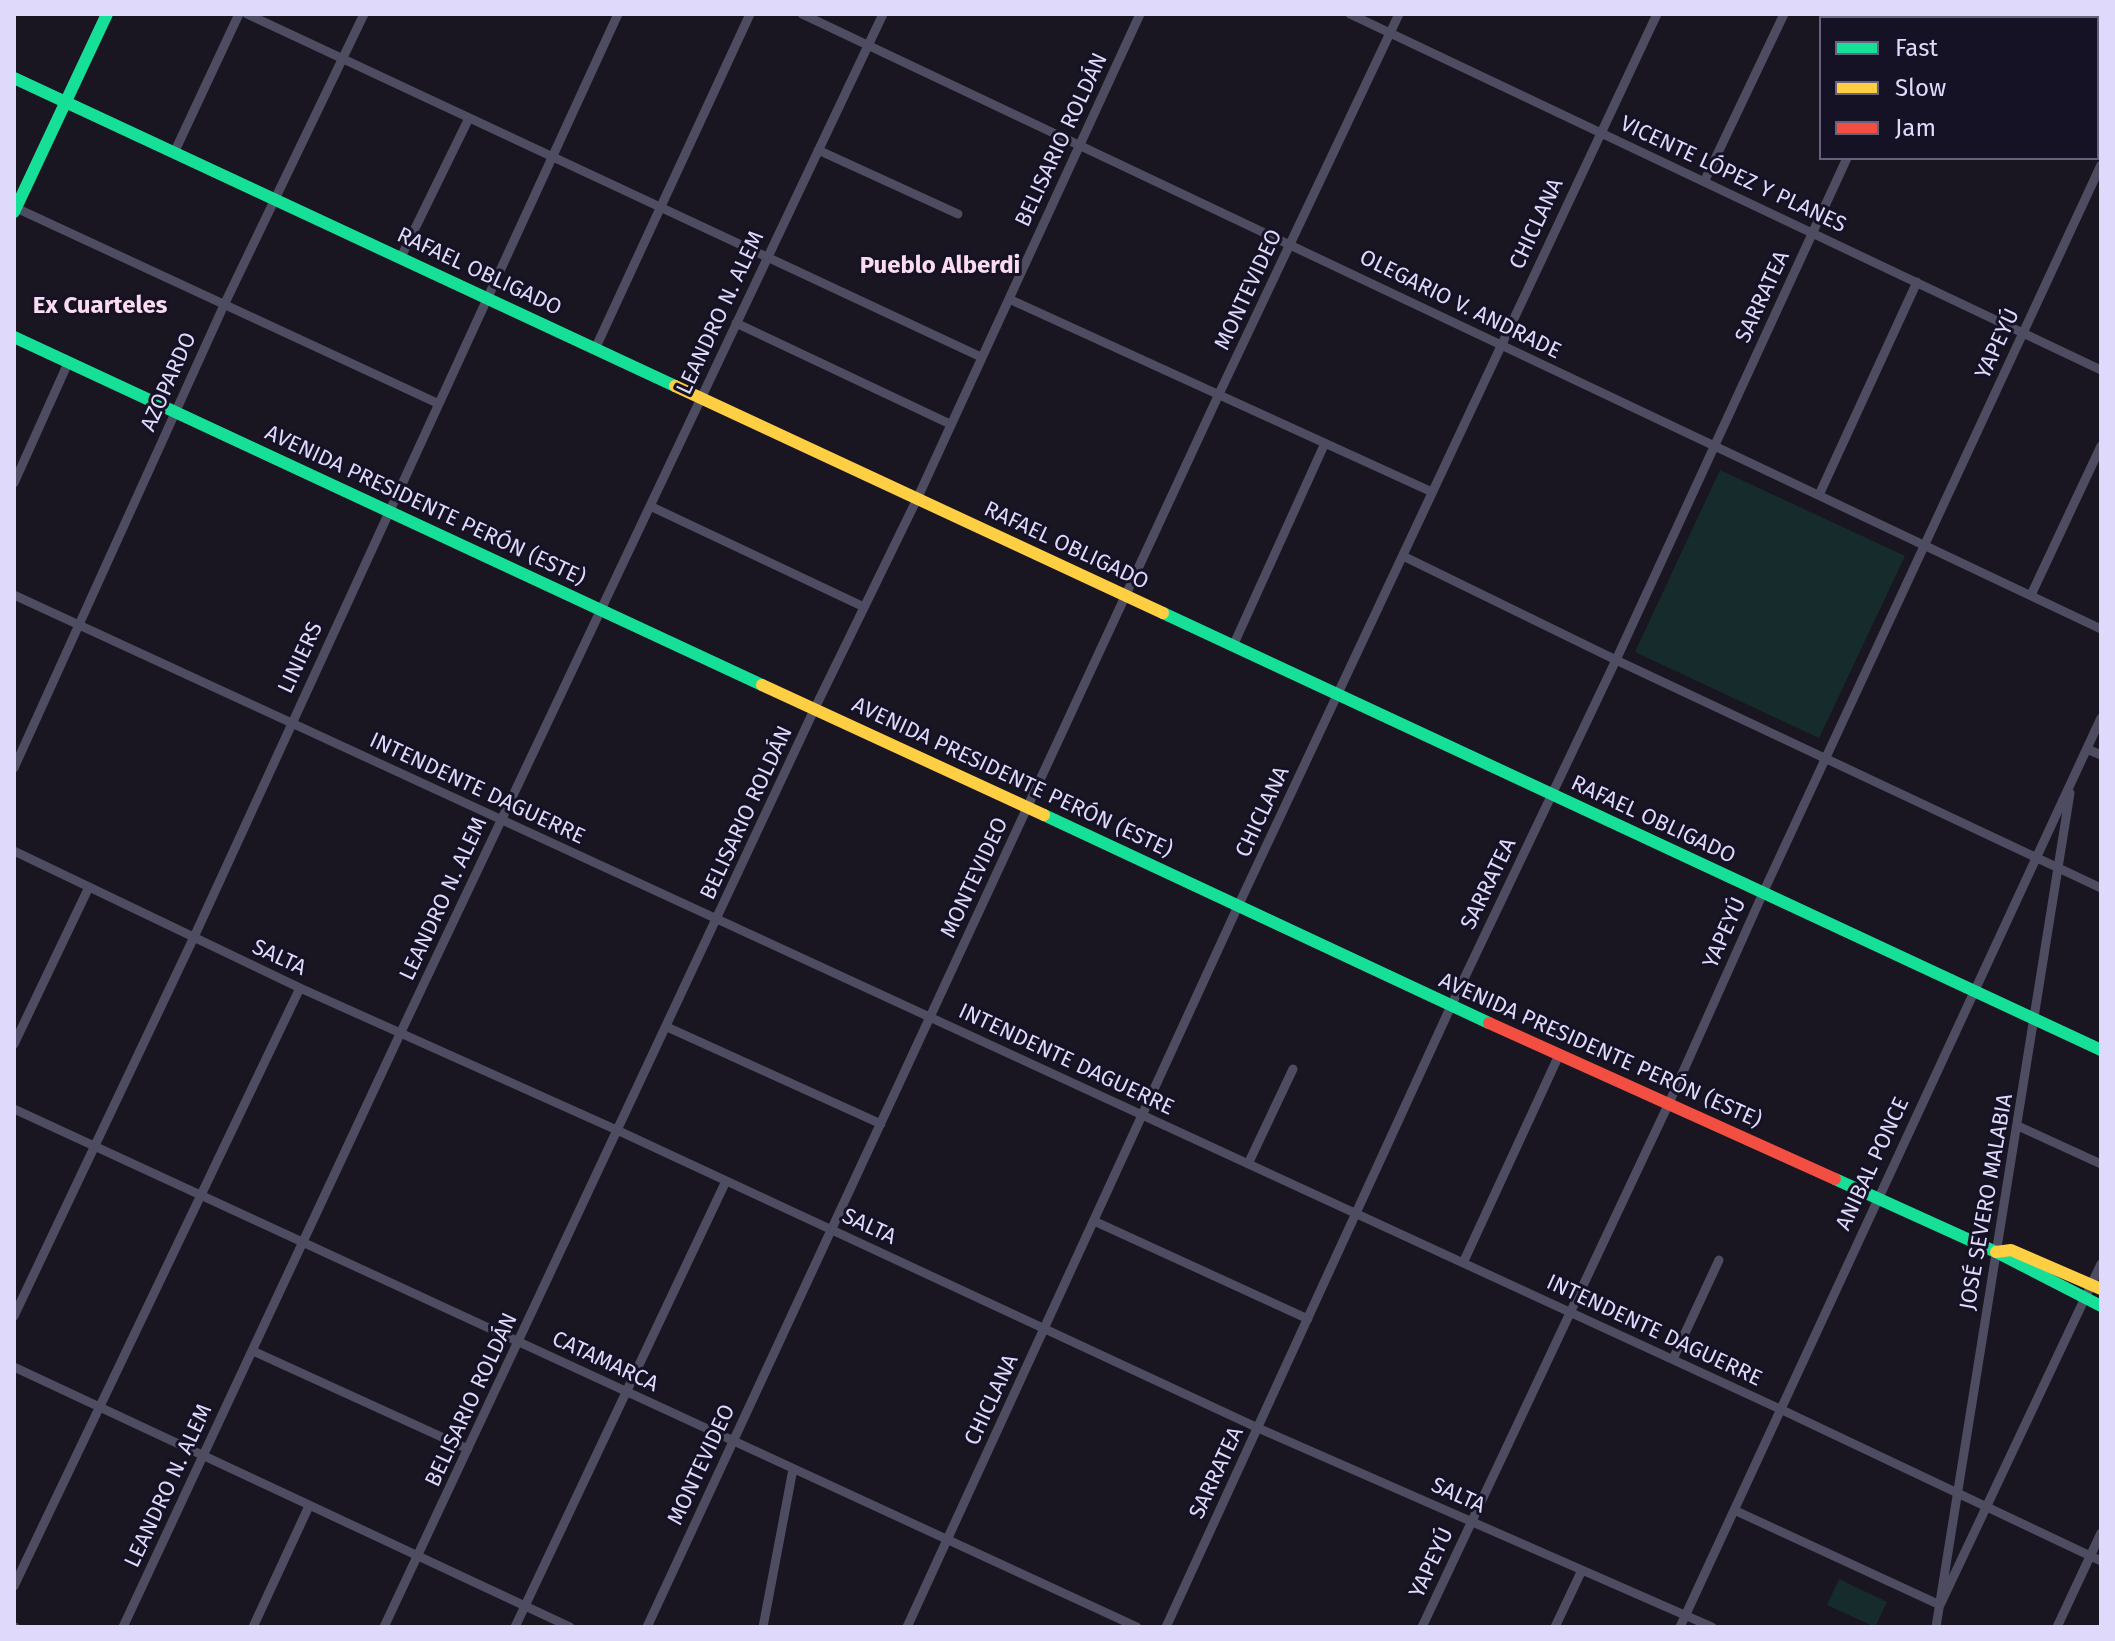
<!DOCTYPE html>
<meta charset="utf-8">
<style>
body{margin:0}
#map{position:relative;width:2115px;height:1641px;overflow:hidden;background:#191621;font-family:"Fira Sans",sans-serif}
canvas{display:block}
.frame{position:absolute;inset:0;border:16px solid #dfdafb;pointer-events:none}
.legend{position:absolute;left:1819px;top:16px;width:280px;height:144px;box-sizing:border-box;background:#161225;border:2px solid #66627b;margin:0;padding:10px 14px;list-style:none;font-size:24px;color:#dfdafb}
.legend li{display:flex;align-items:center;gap:16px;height:40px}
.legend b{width:40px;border:2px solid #66627b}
</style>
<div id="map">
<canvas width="2115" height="1641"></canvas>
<div class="frame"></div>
<ul class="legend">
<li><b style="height:10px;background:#16e098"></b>Fast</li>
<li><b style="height:10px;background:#ffcf43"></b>Slow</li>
<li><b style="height:10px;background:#f24e42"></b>Jam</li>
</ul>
</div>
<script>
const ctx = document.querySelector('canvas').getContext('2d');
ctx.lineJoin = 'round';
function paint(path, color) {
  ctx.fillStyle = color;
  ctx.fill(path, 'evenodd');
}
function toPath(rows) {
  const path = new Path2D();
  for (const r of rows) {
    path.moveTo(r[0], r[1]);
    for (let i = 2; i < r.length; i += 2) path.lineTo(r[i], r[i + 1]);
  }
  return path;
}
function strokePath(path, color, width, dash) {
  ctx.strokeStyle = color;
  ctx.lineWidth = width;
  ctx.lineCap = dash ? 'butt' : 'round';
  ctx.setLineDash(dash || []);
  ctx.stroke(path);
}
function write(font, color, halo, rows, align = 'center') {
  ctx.font = font + ' "Fira Sans",sans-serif';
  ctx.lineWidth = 6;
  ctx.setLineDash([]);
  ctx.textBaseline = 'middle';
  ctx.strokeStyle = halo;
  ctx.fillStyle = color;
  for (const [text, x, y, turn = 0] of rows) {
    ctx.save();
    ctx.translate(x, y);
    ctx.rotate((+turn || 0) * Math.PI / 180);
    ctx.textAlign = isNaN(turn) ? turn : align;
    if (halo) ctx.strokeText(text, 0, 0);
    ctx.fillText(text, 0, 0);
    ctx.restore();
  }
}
const green = toPath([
 [1720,470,1905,556,1819,738,1635,652],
 [1839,1579,1887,1602,1875,1627,1827,1605]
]);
const street = toPath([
 [247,14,981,357],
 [802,14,2101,629],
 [1350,14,2101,370],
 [1892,14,1900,18],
 [1911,18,1913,14],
 [2038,18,2039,14],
 [2097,110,2101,112],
 [818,150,958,214],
 [174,153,239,14],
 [1704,182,1784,14],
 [14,207,437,403],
 [401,257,469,118],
 [1009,299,1432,492],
 [736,323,950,424],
 [595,349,750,14],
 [14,483,68,363],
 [1819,495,1917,282],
 [650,506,864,607],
 [1403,556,1616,660,2101,888],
 [14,595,1780,1409,2101,1561],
 [2031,595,2101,446],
 [1233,646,1325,443],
 [2087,749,2101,755],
 [14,768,224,305,364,14],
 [14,851,300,988,619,1131,1258,1428,1712,1627],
 [667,1027,881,1124],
 [14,1044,89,887],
 [14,1109,1137,1627],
 [2018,1126,2101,1164],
 [1248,1164,1293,1069],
 [1094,1221,1308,1319],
 [1463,1263,1559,1055],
 [14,1316,194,937,618,14],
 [253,1351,468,1449],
 [1673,1359,1719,1260],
 [14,1367,570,1627],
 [1734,1510,1940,1605,2101,1264],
 [14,1586,300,988],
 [14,1627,15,1627],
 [123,1627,400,1034,883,14],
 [253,1627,309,1506],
 [384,1627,814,710,917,499,1140,14],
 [515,1627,726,1181],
 [647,1627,1219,394,1399,14],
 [763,1627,793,1469],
 [907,1627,1239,904,1657,14],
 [1166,1627,1451,1006,1616,660,1847,158],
 [1422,1627,1669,1103,1763,893,2101,165],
 [1555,1627,1582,1570],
 [1680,1627,2101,718],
 [1936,1627,2070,793],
 [2057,1627,2101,1533]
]);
const fast = toPath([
 [14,78,675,386],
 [14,212,107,14],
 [14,337,762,685],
 [1163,613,2101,1050],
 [1044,815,1489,1023],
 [1835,1179,1996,1252,2101,1306]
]);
const slow = toPath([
 [675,386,1163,613],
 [762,685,1044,815],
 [1996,1252,2011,1250,2101,1289]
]);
const jam = toPath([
 [1489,1023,1835,1179]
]);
const streetNames = [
 ["BELISARIO ROLDÁN",1062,140,-65],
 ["VICENTE LÓPEZ Y PLANES",1733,175,25],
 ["CHICLANA",1537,224,-65],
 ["RAFAEL OBLIGADO",479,272,25],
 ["MONTEVIDEO",1249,290,-65],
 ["SARRATEA",1763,297,-65],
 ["OLEGARIO V. ANDRADE",1460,305,26],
 ["LEANDRO N. ALEM",721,313,-65],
 ["YAPEYÚ",1998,344,-65],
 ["AZOPARDO",169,382,-66],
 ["AVENIDA PRESIDENTE PERÓN (ESTE)",425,506,25],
 ["RAFAEL OBLIGADO",1066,546,25],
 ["LINIERS",301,658,-65],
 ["AVENIDA PRESIDENTE PERÓN (ESTE)",1012,778,25],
 ["INTENDENTE DAGUERRE",477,789,25],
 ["CHICLANA",1263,812,-65],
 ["BELISARIO ROLDÁN",747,813,-65],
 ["RAFAEL OBLIGADO",1653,820,25],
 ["MONTEVIDEO",975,878,-65],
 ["SARRATEA",1489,884,-64],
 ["LEANDRO N. ALEM",444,899,-65],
 ["YAPEYÚ",1725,933,-66],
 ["SALTA",279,958,25],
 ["AVENIDA PRESIDENTE PERÓN (ESTE)",1600,1051,24],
 ["INTENDENTE DAGUERRE",1066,1060,25],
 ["ANIBAL PONCE",1873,1164,-65],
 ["JOSÉ SEVERO MALABIA",1987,1202,-80],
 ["SALTA",869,1227,25],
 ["INTENDENTE DAGUERRE",1654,1331,25],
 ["CATAMARCA",605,1362,25],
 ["BELISARIO ROLDÁN",472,1400,-65],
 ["CHICLANA",992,1400,-65],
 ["MONTEVIDEO",702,1465,-65],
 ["SARRATEA",1217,1473,-65],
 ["LEANDRO N. ALEM",169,1486,-65],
 ["SALTA",1458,1496,24],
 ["YAPEYÚ",1432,1563,-65]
];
const neighbourhoodNames = [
 ["Pueblo Alberdi",940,266],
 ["Ex Cuarteles",100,306]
];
paint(green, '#162c2c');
strokePath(street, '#4e4c60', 9);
strokePath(fast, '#16e098', 12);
strokePath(slow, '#ffcf43', 12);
strokePath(jam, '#f24e42', 12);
write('22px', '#dfdafb', '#161225', streetNames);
write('bold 24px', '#fbdcef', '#161225', neighbourhoodNames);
</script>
